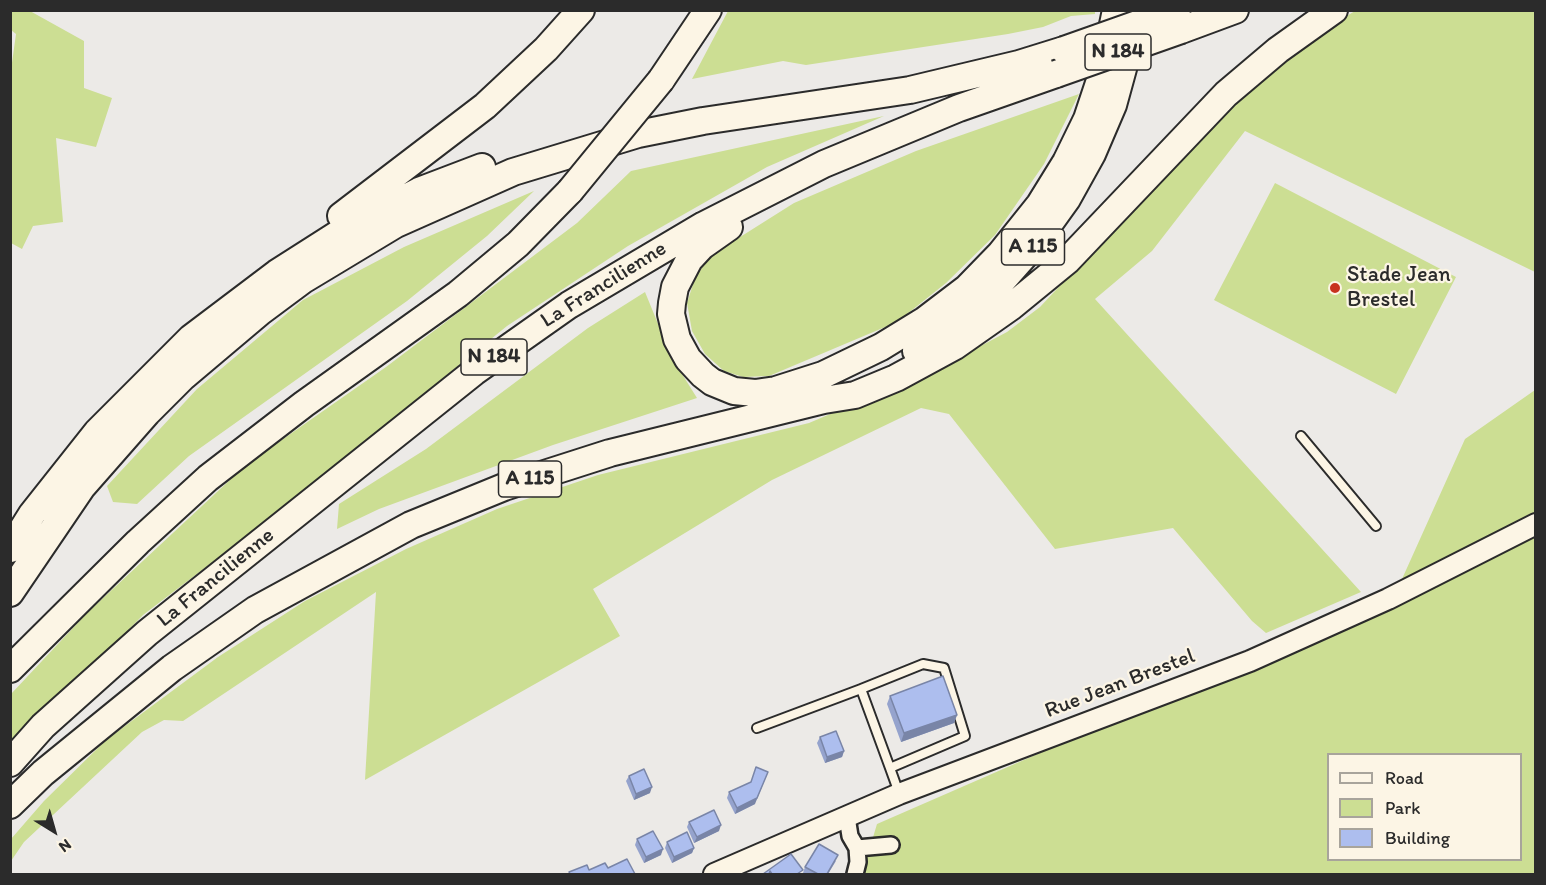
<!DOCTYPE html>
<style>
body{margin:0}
#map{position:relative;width:1546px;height:885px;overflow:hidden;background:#eceae7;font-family:Itim,sans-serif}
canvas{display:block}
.frame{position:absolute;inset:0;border:12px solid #2b2b2b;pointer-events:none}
.legend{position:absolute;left:1327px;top:753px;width:195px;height:108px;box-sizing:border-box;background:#fcf5e5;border:2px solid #a8a49b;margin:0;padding:8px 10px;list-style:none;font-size:18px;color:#2b2b2b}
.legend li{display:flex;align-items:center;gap:12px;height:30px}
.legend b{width:30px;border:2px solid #a8a49b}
.north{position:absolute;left:24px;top:801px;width:60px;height:60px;-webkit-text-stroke:4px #fcf5e5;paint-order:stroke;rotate:143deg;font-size:16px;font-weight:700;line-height:24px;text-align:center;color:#2b2b2b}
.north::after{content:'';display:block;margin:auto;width:21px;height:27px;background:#2b2b2b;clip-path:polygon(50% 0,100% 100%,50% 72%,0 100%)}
</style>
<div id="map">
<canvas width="1546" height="885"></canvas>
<div class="frame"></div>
<ul class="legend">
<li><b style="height:8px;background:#fcf5e5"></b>Road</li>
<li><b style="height:16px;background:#ccde93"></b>Park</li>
<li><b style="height:16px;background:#adbeee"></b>Building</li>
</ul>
<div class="north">N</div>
</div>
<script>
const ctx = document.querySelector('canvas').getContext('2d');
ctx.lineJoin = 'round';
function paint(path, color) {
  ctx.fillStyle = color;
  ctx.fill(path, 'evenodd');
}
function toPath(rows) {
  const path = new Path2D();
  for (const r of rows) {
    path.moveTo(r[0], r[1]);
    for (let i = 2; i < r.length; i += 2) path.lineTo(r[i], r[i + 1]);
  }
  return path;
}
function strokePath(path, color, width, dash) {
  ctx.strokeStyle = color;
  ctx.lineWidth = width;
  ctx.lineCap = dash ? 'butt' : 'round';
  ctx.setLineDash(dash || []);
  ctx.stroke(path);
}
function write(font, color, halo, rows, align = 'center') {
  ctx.font = font + ' Itim,sans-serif';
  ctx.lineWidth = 4.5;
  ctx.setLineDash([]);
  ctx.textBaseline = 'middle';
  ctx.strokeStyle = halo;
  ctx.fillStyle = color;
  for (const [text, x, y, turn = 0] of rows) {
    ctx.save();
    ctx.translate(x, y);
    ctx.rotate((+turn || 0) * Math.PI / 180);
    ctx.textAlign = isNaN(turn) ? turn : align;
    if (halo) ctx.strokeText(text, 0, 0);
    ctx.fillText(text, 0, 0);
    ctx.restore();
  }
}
const green = toPath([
 [11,10,30,11,84,41,84,88,112,98,96,147,56,138,63,222,33,226,22,249,11,243,10,77,16,34,11,30],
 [728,11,728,10,1095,11,1095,14,1071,16,1043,27,1008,34,806,65,783,61,692,79],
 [1355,11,1535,11,1535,272,1245,131,1152,251,1095,299,1361,592,1266,633,1252,621,1173,528,1055,549,949,414,921,408,772,480,593,589,620,636,365,780,376,592,183,721,164,720,142,732,24,842,11,861,11,839,44,801,106,740,218,657,305,601,406,549,497,509,598,475,809,423,941,367,1007,332,1040,307,1234,100,1304,42],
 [1079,94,1044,164,995,235,946,283,897,322,769,376,743,377,724,371,705,354,692,331,687,303,695,278,710,256,794,203,916,151],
 [884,116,767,167,628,246,507,326,281,510,143,615,11,752,11,694,87,613,246,465,386,367,577,223,631,171],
 [1275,183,1456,277,1396,394,1214,300],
 [534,191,487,236,407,301,189,456,137,504,113,502,107,486,197,389,303,300,404,247],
 [645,292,672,358,697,398,553,445,379,509,337,529,339,504,426,449,588,328],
 [1535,390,1535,874,862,874,877,824,1393,599,1465,439],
 [1328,754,1520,754,1520,860,1328,860]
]);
const lane = toPath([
 [1301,436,1376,526],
 [757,728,861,689],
 [890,768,965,736,944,668,923,664,861,689,890,768,899,793]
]);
const street = toPath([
 [847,817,850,836,857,848,891,845],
 [855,874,858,862,857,848]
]);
const secondary = toPath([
 [714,874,899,794,1250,661,1388,599,1536,524]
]);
const highway = toPath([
 [1181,30,1235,10],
 [661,80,708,10],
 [341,216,485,106,546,49,581,10],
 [729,227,702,246,689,260,675,287,672,303,671,314,677,339,688,359,703,375,712,382,734,391,755,393,776,390,823,375,881,347,925,320,967,288,1000,254,1040,204,1066,162,1087,119,1104,68,1116,10],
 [916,351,964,317,1003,280,1034,245,1067,199,1092,154,1113,105,1130,43,1136,10],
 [10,549,32,514,97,432,191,338,277,273,346,229,419,191,482,167],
 [10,593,82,487,147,413,183,377,260,312,303,280,396,224,513,172,638,134,703,121,910,90,1019,64,1064,50],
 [10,669,138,542,208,478,304,404,458,294,518,244,570,191],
 [10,763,43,726,147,633,474,372,569,305,704,225,824,164,959,108,1056,74],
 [10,805,43,773,172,668,255,610,411,525,504,487,610,453,824,400,855,395,896,378,955,346,1012,306,1067,261,1226,94,1278,50,1334,10]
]);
const highwayBridge = toPath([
 [1064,50,1177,10],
 [1056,74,1181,30],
 [570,191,661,80]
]);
const wall = toPath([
 [890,696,957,715,954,723,901,742,887,704],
 [820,737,844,751,842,757,825,763,817,743],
 [629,776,650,793,634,800,626,781],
 [729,792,755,804,735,814,727,798],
 [689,822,719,831,694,843,687,827],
 [637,839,661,855,644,863,635,845],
 [667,842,694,848,692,853,672,863,665,848],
 [836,861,828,874,806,874,803,873,805,867]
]);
const shadedWall = toPath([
 [957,715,954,723,901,742,904,733],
 [844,751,842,757,825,763,827,757],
 [768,772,755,804,735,814,737,808],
 [652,787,650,793,634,800,636,794],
 [721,825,719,831,694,843,697,837],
 [694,848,692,853,672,863,674,857],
 [663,849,661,855,644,863,646,857]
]);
const building = toPath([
 [943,676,957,715,904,733,890,696,943,676],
 [836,731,844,751,827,757,820,737,836,731],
 [756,767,768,772,757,798,737,808,729,792,751,782,756,767],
 [644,769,652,787,636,794,629,776,644,769],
 [714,810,721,825,697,837,689,822,714,810],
 [653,831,663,849,646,857,637,839,653,831],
 [687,832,694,848,674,857,667,842,687,832],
 [819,844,838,855,827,874,818,874,805,867,819,844],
 [791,854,803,870,797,874,772,874,770,871,769,874,763,874,791,854],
 [627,859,635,874,570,874,569,872,587,865,589,870,605,863,608,868,627,859]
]);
const markers = [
 [1335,288,6,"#c8321e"]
];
const shields = [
 [1118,52,66],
 [1033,247,63],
 [494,357,66],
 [530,479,63]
];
const shieldNames = [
 ["N 184",1118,52],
 ["A 115",1033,247],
 ["N 184",494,357],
 ["A 115",530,479]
];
const poiNames = [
 ["Stade Jean",1347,275],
 ["Brestel",1347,300]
];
const streetNames = [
 ["La Francilienne",604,285,-32],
 ["La Francilienne",216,578,-39],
 ["Rue Jean Brestel",1120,684,-21]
];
paint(green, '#ccde93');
strokePath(lane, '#2b2b2b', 12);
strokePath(street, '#2b2b2b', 20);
strokePath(secondary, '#2b2b2b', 24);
strokePath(highway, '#2b2b2b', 30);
strokePath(lane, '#fcf5e5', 8);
strokePath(street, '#fcf5e5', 15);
strokePath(secondary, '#fcf5e5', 20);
strokePath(highway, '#fcf5e5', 26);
strokePath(highwayBridge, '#2b2b2b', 30, []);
strokePath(highwayBridge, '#fcf5e5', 26);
paint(wall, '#95a3cd');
paint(shadedWall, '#7985a7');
paint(building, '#adbeee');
strokePath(building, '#7985a7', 1.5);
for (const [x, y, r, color] of markers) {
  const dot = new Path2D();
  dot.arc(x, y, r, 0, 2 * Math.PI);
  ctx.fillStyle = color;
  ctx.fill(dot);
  strokePath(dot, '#fcf5e5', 2);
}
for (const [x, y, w] of shields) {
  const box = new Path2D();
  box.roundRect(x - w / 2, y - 18, w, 36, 4.5);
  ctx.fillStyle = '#fcf5e5';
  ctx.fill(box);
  strokePath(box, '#2b2b2b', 1.5);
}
write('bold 21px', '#2b2b2b', null, shieldNames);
write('22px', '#2b2b2b', '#fcf5e5', poiNames, 'left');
write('22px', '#2b2b2b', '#fcf5e5', streetNames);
</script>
